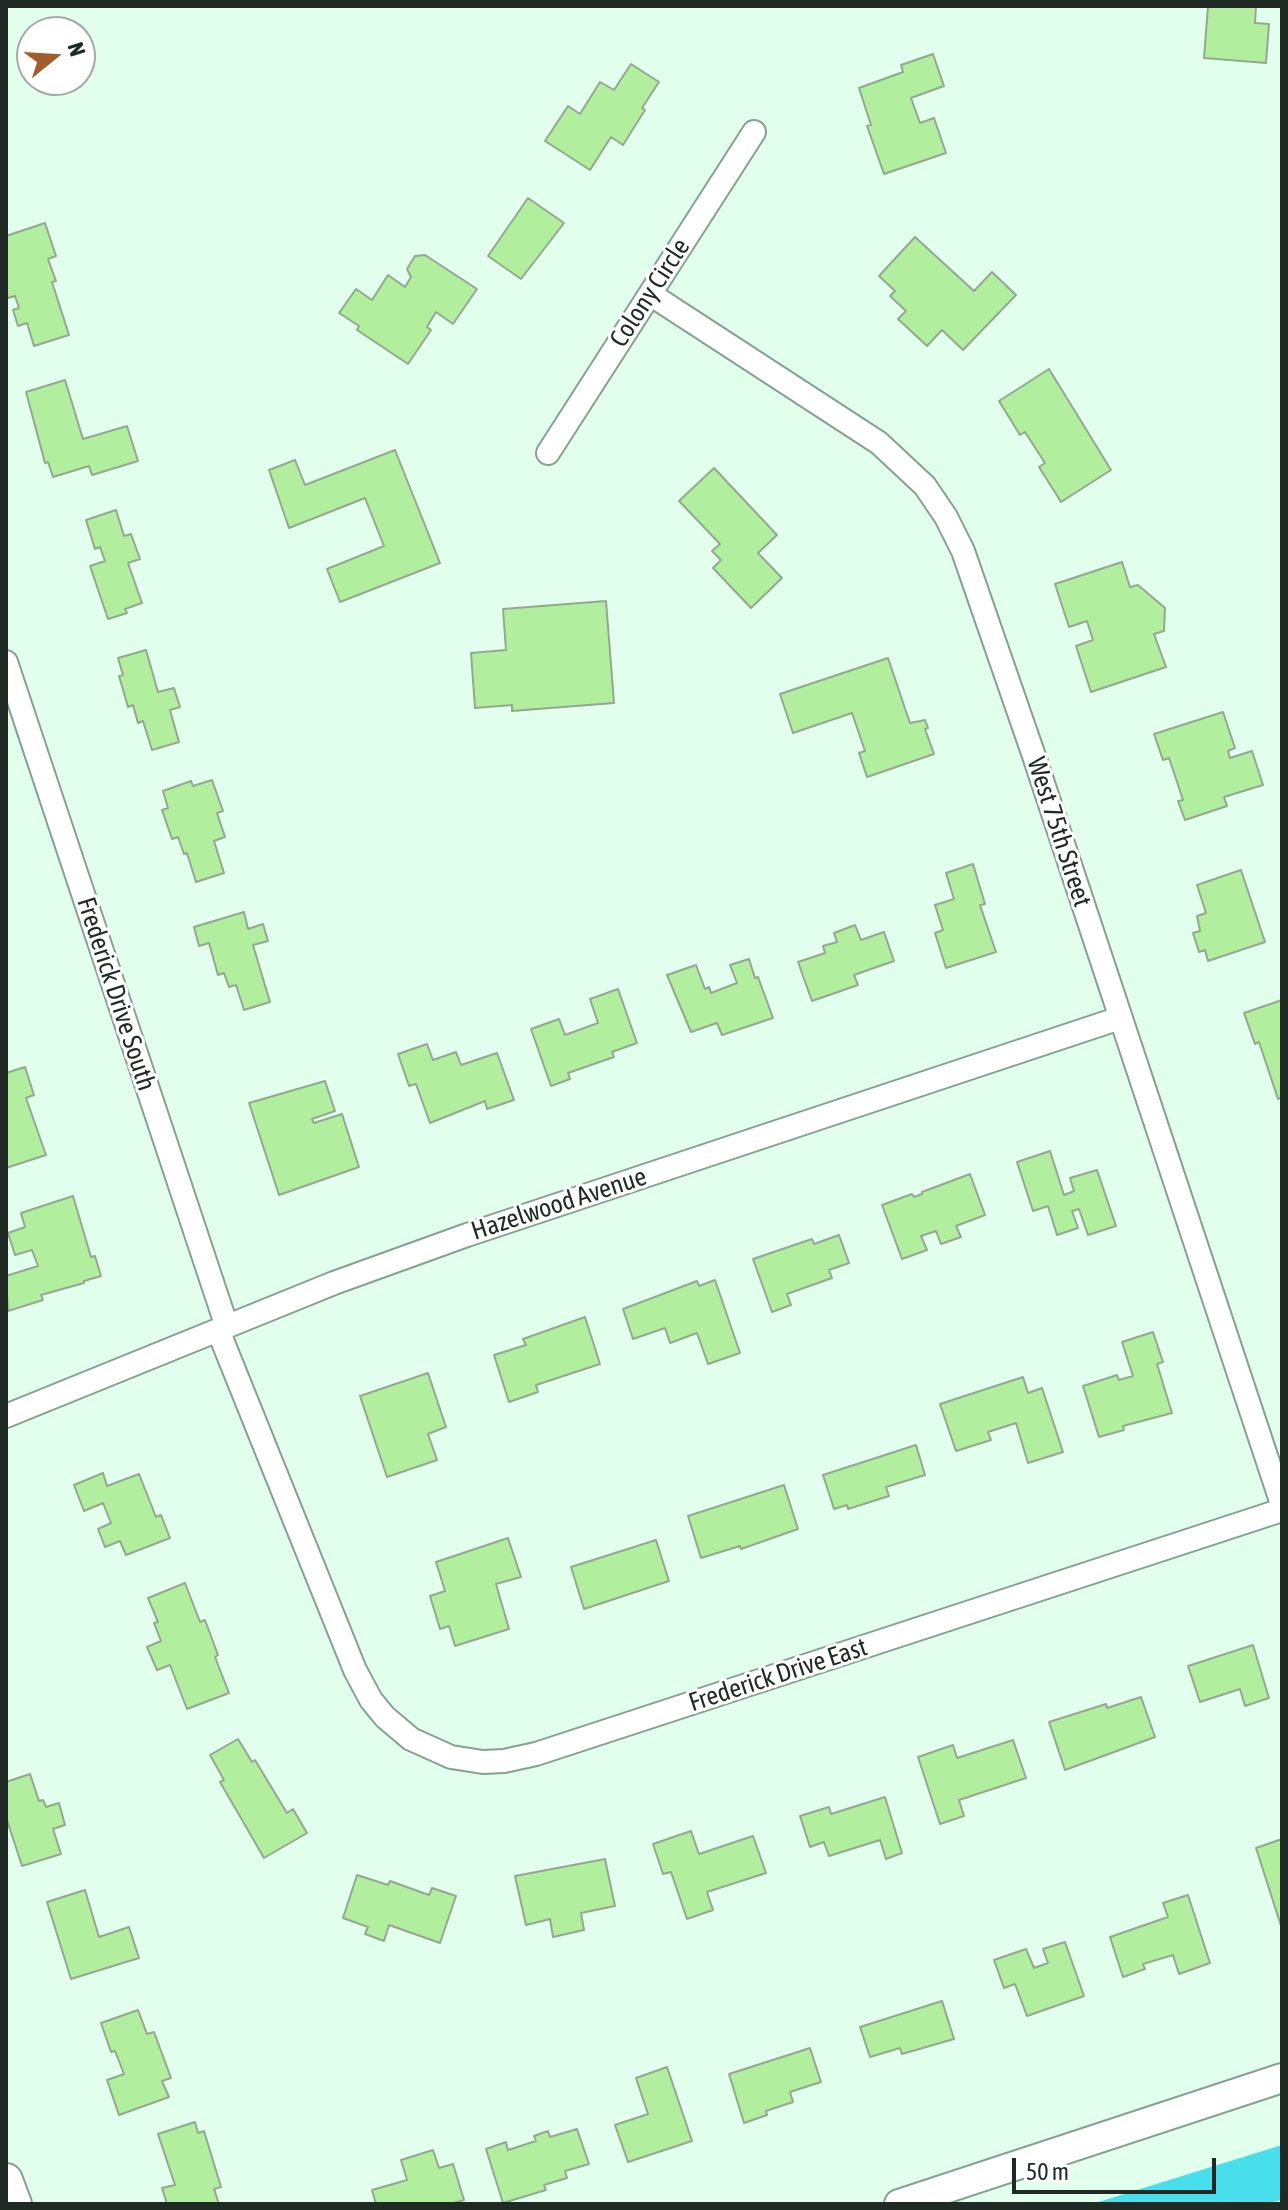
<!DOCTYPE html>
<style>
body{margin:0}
#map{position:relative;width:1288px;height:2210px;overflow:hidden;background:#e2ffee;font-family:"Asap Condensed",sans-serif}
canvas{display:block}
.frame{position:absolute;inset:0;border:8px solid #1f2a24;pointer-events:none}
.north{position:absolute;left:16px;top:16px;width:80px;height:80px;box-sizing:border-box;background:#fff;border:2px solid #a5aaa7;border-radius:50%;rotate:72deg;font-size:22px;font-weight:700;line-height:32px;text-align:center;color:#1f2a24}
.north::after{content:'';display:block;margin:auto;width:28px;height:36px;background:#a15c2f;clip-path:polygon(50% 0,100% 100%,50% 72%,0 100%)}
.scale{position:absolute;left:1012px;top:2158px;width:204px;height:36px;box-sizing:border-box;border:4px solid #1f2a24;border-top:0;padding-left:10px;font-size:24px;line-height:28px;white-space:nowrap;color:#1f2a24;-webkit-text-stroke:6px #fff;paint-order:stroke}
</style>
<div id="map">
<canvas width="1288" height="2210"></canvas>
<div class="frame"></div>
<div class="north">N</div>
<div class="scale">50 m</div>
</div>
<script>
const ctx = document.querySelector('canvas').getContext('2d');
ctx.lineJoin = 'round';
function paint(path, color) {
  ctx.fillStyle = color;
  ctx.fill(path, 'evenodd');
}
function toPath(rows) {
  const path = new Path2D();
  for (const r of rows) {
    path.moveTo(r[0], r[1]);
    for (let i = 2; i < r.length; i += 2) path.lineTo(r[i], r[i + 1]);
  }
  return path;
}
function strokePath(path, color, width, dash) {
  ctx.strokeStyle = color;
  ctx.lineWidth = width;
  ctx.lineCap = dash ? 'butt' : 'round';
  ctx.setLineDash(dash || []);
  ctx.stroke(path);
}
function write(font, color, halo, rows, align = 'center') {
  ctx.font = font + ' "Asap Condensed",sans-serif';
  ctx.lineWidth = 6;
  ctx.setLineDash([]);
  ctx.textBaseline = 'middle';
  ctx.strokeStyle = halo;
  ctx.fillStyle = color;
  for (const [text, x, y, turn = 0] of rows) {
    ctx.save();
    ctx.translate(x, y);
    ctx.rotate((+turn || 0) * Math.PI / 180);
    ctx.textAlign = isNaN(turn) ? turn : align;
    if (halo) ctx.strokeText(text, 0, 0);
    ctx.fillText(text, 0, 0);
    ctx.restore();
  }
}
const water = toPath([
 [1282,2145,1282,2200,1264,2204,1092,2204]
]);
const building = toPath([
 [1208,6,1256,6,1255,23,1269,24,1266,63,1204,58,1208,6],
 [933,54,944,86,911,98,920,123,934,118,946,153,884,174,867,126,871,125,859,88,903,72,901,65,933,54],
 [631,64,659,82,642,108,645,110,623,145,611,137,590,170,545,141,568,106,580,114,600,82,614,90,631,64],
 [528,198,564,223,521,279,488,256,528,198],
 [45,223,56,256,48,259,56,281,52,282,69,335,34,346,27,323,18,326,13,310,19,308,15,296,8,298,6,291,6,236,45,223],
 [915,237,974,291,992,272,1016,295,963,350,942,330,927,346,898,319,906,311,890,296,895,291,879,276,915,237],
 [425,255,477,289,453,324,436,312,427,327,431,330,408,364,357,330,359,326,339,313,356,289,372,300,388,275,405,287,411,277,407,269,415,256,425,255],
 [1049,369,1111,470,1061,502,1039,467,1045,463,1025,432,1020,435,999,401,1049,369],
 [65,380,83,439,127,426,138,461,92,475,89,466,53,477,48,462,45,463,26,392,65,380],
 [395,450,440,563,340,602,327,569,384,546,365,498,289,528,269,470,295,460,305,485,395,450],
 [714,468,777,535,758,553,782,578,751,608,713,568,721,560,712,551,720,544,679,501,714,468],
 [116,510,124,536,131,534,140,559,128,563,142,603,125,609,127,613,108,619,90,566,105,561,100,547,95,549,86,520,116,510],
 [1122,562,1130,587,1138,585,1165,608,1164,631,1154,634,1166,667,1091,692,1076,646,1093,640,1087,621,1069,627,1055,584,1122,562],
 [606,601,614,703,512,711,512,705,475,708,471,653,506,650,503,609,606,601],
 [146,650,158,692,174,688,180,707,170,710,179,742,152,750,143,721,138,723,133,705,128,707,119,676,123,675,118,658,146,650],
 [888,658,910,723,925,720,928,728,925,729,934,754,867,777,859,753,865,751,852,713,793,733,780,694,888,658],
 [1223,712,1235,748,1228,751,1230,758,1252,751,1263,785,1224,797,1227,806,1185,820,1178,801,1183,800,1169,758,1163,760,1154,734,1223,712],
 [212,780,223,811,217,813,225,837,214,841,224,873,196,882,187,853,184,854,178,837,172,839,162,810,168,808,163,791,191,781,193,786,212,780],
 [973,864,985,904,980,905,996,952,946,968,935,933,943,930,935,905,954,899,946,873,973,864],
 [1241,870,1265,942,1208,961,1205,950,1199,952,1193,933,1200,931,1197,916,1206,913,1197,885,1241,870],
 [244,912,248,929,263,924,268,941,253,945,270,1002,244,1010,236,985,229,987,224,973,218,975,209,943,199,946,194,927,244,912],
 [855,925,861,940,884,932,894,961,854,975,858,985,812,1001,798,962,825,953,823,946,837,942,834,933,855,925],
 [749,959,755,978,758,977,773,1018,722,1035,717,1023,691,1032,667,975,696,965,705,989,709,987,711,993,737,983,730,965,749,959],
 [618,989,637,1043,612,1052,614,1057,568,1073,570,1079,551,1086,531,1029,559,1019,565,1035,598,1023,590,999,618,989],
 [1282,1000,1282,1097,1278,1099,1259,1042,1255,1044,1244,1013,1282,1000],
 [427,1044,433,1060,456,1052,461,1065,497,1053,514,1100,487,1109,485,1101,430,1123,416,1084,409,1086,398,1054,427,1044],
 [25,1067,34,1095,26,1098,46,1155,6,1168,6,1073,25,1067],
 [325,1081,335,1111,312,1119,314,1123,342,1114,359,1167,279,1195,249,1103,325,1081],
 [1050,1151,1064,1195,1074,1191,1070,1178,1097,1170,1116,1226,1088,1235,1079,1209,1072,1211,1078,1228,1057,1235,1048,1206,1033,1211,1017,1162,1050,1151],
 [970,1174,985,1215,956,1226,961,1237,941,1244,936,1231,921,1236,927,1250,902,1259,882,1205,912,1194,914,1197,922,1194,922,1192,970,1174],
 [73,1196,91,1257,95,1256,101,1276,84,1281,84,1283,41,1295,43,1300,8,1311,6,1276,38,1266,32,1250,15,1255,8,1233,25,1227,21,1213,73,1196],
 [839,1235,849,1263,829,1270,832,1278,787,1294,791,1305,772,1312,753,1259,812,1239,814,1244,839,1235],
 [715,1280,740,1353,708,1364,697,1333,670,1343,665,1328,633,1339,623,1309,697,1281,699,1286,715,1280],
 [585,1317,600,1364,536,1385,538,1392,509,1402,494,1355,526,1345,523,1339,585,1317],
 [1153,1332,1163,1362,1157,1364,1172,1413,1123,1426,1124,1430,1099,1437,1083,1386,1117,1375,1119,1380,1133,1376,1122,1342,1153,1332],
 [428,1373,446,1427,428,1434,437,1460,387,1477,360,1396,428,1373],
 [1023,1377,1028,1393,1042,1388,1063,1452,1028,1463,1016,1423,988,1432,991,1440,956,1451,940,1404,1023,1377],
 [916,1445,925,1475,886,1487,889,1496,848,1509,847,1505,834,1509,823,1475,916,1445],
 [103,1473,107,1486,139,1474,156,1517,161,1515,170,1538,126,1555,120,1541,105,1547,98,1529,111,1523,103,1503,84,1511,74,1485,103,1473],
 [784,1485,798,1529,741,1549,740,1546,701,1558,688,1516,784,1485],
 [508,1538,521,1577,496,1584,509,1629,455,1646,449,1626,440,1629,430,1596,445,1591,436,1562,508,1538],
 [656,1540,669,1581,584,1609,571,1567,656,1540],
 [185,1583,200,1622,205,1620,218,1655,215,1657,229,1693,187,1709,170,1665,157,1670,147,1647,161,1641,154,1623,158,1622,148,1598,185,1583],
 [1253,1645,1269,1698,1245,1706,1240,1689,1200,1702,1188,1666,1253,1645],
 [1141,1697,1155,1737,1065,1770,1049,1722,1106,1704,1107,1708,1141,1697],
 [238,1739,252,1762,255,1760,287,1813,293,1809,307,1833,264,1858,220,1782,224,1780,210,1755,238,1739],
 [1013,1740,1026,1778,959,1800,964,1816,940,1824,918,1757,953,1745,957,1758,1013,1740],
 [30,1774,39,1801,43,1800,46,1807,59,1803,65,1825,53,1829,61,1854,22,1866,6,1817,6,1782,30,1774],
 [885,1797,902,1853,886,1859,880,1840,829,1856,824,1842,810,1847,800,1816,829,1807,831,1814,885,1797],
 [691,1831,699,1854,753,1836,766,1873,707,1892,713,1910,687,1919,671,1872,663,1874,653,1844,691,1831],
 [1282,1839,1282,1929,1256,1848,1282,1839],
 [605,1859,615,1906,581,1913,584,1930,553,1937,550,1919,526,1925,515,1876,605,1859],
 [357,1875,388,1885,390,1881,429,1895,432,1888,456,1896,440,1943,389,1925,384,1941,365,1934,368,1927,343,1918,357,1875],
 [85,1890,99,1937,129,1927,139,1958,71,1979,47,1902,85,1890],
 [1188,1895,1210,1963,1179,1974,1173,1955,1143,1964,1145,1969,1123,1977,1110,1937,1168,1917,1163,1903,1188,1895],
 [1065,1942,1084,1996,1027,2016,1015,1984,1004,1988,994,1960,1026,1949,1034,1968,1048,1963,1043,1949,1065,1942],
 [942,2001,954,2039,902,2054,900,2048,870,2057,860,2027,942,2001],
 [138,2010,147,2034,154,2032,171,2078,162,2081,169,2097,119,2115,107,2080,124,2074,115,2051,111,2052,101,2023,138,2010],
 [810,2048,821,2082,790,2092,793,2102,766,2111,767,2115,744,2123,729,2074,810,2048],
 [667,2067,692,2141,628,2162,615,2125,648,2114,636,2078,667,2067],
 [195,2122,198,2133,204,2131,221,2187,214,2189,219,2204,167,2204,162,2188,175,2185,158,2134,195,2122],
 [577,2129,589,2164,565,2171,567,2178,544,2185,546,2190,503,2203,486,2149,506,2142,508,2150,536,2141,534,2136,548,2131,550,2137,577,2129],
 [433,2150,439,2168,453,2164,464,2200,450,2204,376,2204,372,2190,407,2180,401,2160,433,2150]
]);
const minor = toPath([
 [650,294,879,443,925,486,946,517,963,551,1034,756,1282,1504],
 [548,453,754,132],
 [6,662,227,1327],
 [218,1330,355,1670,371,1700,385,1717,411,1739,451,1757,483,1762,504,1761,536,1754,1282,1510],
 [6,1416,334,1283,467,1235,1120,1018]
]);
const tertiary = toPath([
 [899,2204,1282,2078]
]);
const secondary = toPath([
 [6,2180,15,2204]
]);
const streetNames = [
 ["Colony Circle",650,293,-57],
 ["West 75th Street",1059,832,72],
 ["Frederick Drive South",116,994,72],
 ["Hazelwood Avenue",559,1204,-18],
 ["Frederick Drive East",778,1675,-18]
];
paint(water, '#49deeb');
paint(building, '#b1ef9f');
strokePath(building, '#95a790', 2);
strokePath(minor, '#86a091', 26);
strokePath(tertiary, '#86a091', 32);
strokePath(secondary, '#86a091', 36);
strokePath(minor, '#fff', 22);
strokePath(tertiary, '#fff', 28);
strokePath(secondary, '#fff', 32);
write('26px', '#1f2a24', '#fff', streetNames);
</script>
